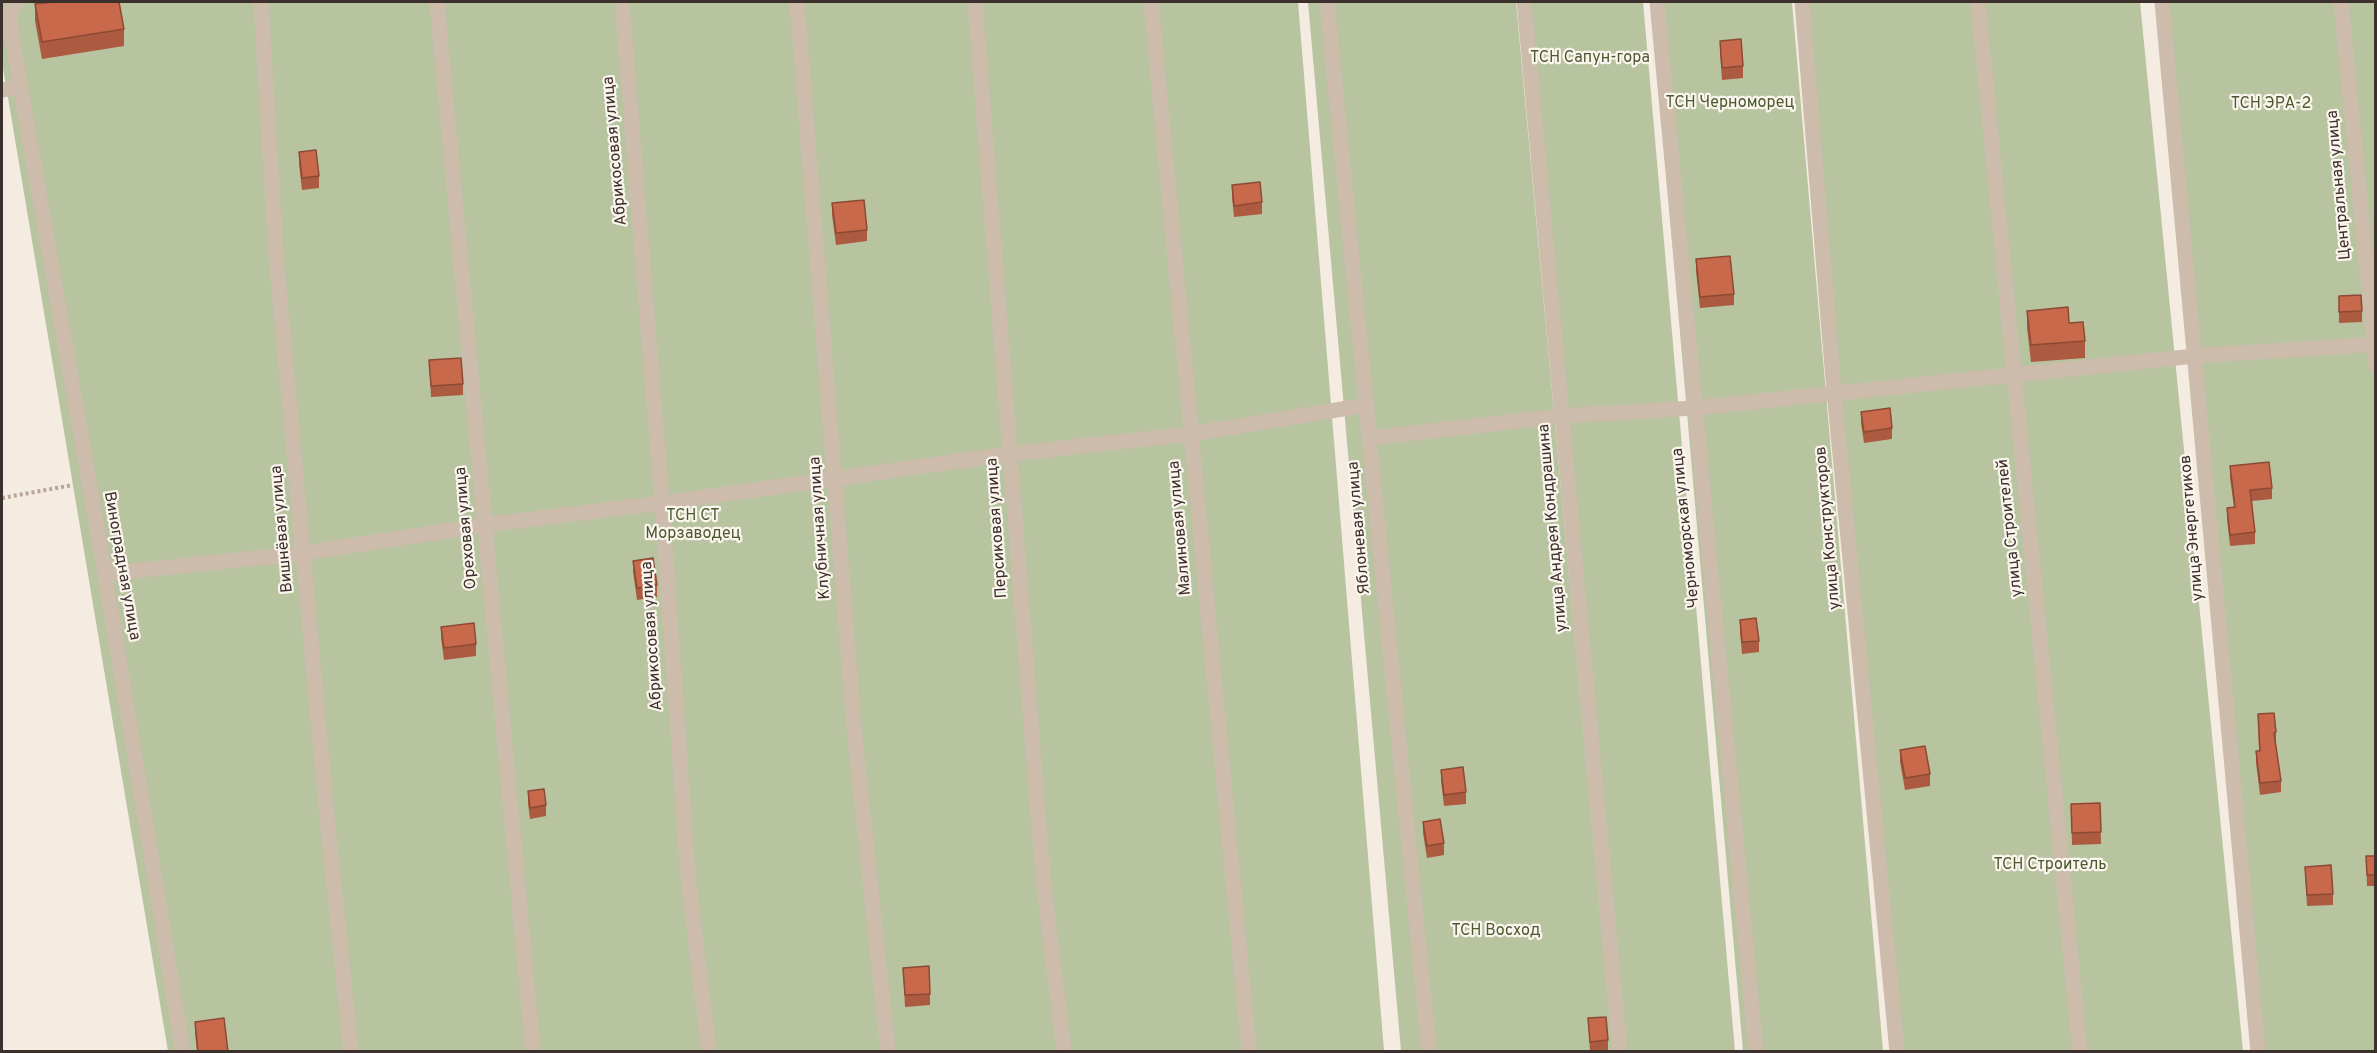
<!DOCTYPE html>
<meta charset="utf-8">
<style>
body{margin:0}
#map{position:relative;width:2377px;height:1053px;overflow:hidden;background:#f4ebe1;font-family:Overpass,sans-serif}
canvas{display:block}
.frame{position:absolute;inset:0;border:3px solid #3b302b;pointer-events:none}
</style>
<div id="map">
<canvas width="2377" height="1053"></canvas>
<div class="frame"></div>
</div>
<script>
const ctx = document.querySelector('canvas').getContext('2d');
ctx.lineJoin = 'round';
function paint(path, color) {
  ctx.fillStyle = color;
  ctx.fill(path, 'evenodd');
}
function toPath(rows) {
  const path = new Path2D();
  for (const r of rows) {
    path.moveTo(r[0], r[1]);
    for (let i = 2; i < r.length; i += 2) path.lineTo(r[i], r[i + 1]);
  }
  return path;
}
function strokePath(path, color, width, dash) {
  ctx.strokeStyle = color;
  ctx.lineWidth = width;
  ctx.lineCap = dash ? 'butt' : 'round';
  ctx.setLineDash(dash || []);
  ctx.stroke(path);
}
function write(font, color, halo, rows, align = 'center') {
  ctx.font = font + ' Overpass,sans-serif';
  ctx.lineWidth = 4.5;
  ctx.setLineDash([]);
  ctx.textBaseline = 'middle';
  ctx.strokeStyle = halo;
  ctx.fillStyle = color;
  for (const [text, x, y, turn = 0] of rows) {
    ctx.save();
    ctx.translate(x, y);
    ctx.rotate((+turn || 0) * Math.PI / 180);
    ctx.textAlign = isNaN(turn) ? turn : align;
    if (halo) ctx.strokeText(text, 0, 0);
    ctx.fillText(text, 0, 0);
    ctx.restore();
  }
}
const green = toPath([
 [2,2,1298,2,1384,1051,168,1051,2,62],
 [1308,2,1516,2,1613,1051,1401,1051],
 [1528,2,1643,2,1735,1051,1623,1051],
 [1651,2,1792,2,1883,1051,1743,1051],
 [1800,2,2140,2,2243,1051,1890,1051],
 [2157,2,2375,2,2375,1051,2264,1051]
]);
const path = toPath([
 [2,498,73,485]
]);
const minor = toPath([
 [17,2,10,14,11,32,105,574,183,1052],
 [261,2,276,255,326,807,351,1052],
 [437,2,533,1052],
 [622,2,662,503,688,876,709,1052],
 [797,2,854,728,888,1052],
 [975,2,1043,878,1064,1052],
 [1151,2,1249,1052],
 [1327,2,1429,1052],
 [1524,2,1620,1052],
 [1657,2,1756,1052],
 [1802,2,1834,392,1897,1052],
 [1978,2,2080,1052],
 [2162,2,2258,1052],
 [2341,2,2376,365],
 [2,90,20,87],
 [1370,438,1562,416,1693,408,2195,356,2376,344],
 [105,574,303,553,485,525,662,503,1010,454,1190,434,1367,405]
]);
const wall = toPath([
 [35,4,124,29,124,46,42,59,35,21],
 [1720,41,1743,66,1743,78,1722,80,1720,52],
 [299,152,319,176,319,188,302,190,299,164],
 [1232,185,1262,202,1262,214,1234,217,1232,197],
 [832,203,867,230,867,241,836,245,832,215],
 [1696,259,1734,294,1734,305,1700,308,1696,271],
 [2339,296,2362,311,2362,322,2339,323],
 [2027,311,2069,323,2085,341,2085,358,2031,362,2027,328],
 [429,360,463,384,463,395,431,397],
 [1861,412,1892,428,1892,439,1864,443,1861,423],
 [2230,466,2272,488,2272,499,2252,501,2255,532,2255,544,2230,546,2227,519,2227,508,2234,507,2230,478],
 [633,561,657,585,657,597,637,600,633,572],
 [1740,620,1759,641,1759,652,1742,654,1740,631],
 [441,627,476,644,476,656,444,660,441,638],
 [2258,714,2276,732,2276,744,2281,781,2281,792,2260,795,2256,763,2256,751,2259,751],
 [1900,750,1930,774,1930,786,1905,790,1900,762],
 [1441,770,1466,792,1466,804,1444,806,1441,781],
 [528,791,546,805,546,816,530,819,528,803],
 [2100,803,2101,844,2072,845,2071,804],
 [1423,822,1444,843,1444,855,1427,858,1423,833],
 [2366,856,2376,856,2376,886,2367,886],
 [2305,867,2333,894,2333,905,2307,906],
 [903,968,930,994,930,1005,905,1007],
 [1588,1018,1608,1040,1608,1052,1590,1052],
 [195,1022,228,1052,197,1052,195,1032]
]);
const building = toPath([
 [53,2,119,2,124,29,42,42,35,4,53,2],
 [1741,39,1743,66,1722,68,1720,41,1741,39],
 [316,150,319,176,302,178,299,152,316,150],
 [1260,182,1262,202,1234,206,1232,185,1260,182],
 [864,200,867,230,836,233,832,203,864,200],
 [1730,256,1734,294,1700,297,1696,259,1730,256],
 [2361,295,2362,311,2339,312,2339,296,2361,295],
 [2068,307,2069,323,2083,322,2085,341,2031,345,2027,311,2068,307],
 [461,358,463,384,431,386,429,360,461,358],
 [1890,408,1892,428,1864,432,1861,412,1890,408],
 [2269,462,2272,488,2250,490,2255,532,2230,535,2227,508,2235,507,2230,466,2269,462],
 [653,558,657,585,637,588,633,561,653,558],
 [1756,618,1759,641,1742,642,1740,620,1756,618],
 [474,623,476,644,444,648,441,627,474,623],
 [2274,713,2276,732,2274,733,2281,781,2260,783,2256,751,2260,751,2258,714,2274,713],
 [1925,746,1930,774,1905,778,1900,750,1925,746],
 [1463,767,1466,792,1444,795,1441,770,1463,767],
 [544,789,546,805,530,808,528,791,544,789],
 [2100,803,2101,832,2072,833,2071,804,2100,803],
 [1440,819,1444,843,1427,846,1423,822,1440,819],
 [2366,856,2376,856,2376,875,2367,875,2366,856],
 [2331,865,2333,894,2307,895,2305,867,2331,865],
 [929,966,930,994,905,995,903,968,929,966],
 [1606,1017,1608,1040,1590,1042,1588,1018,1606,1017],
 [224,1018,228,1052,198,1052,195,1022,224,1018]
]);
const parkNames = [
 ["ТСН Сапун-гора",1590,59],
 ["ТСН Черноморец",1730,104],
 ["ТСН ЭРА-2",2271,105],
 ["ТСН СТ",693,517],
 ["Морзаводец",693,535],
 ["ТСН Строитель",2050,866],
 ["ТСН Восход",1496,932]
];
const streetNames = [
 ["Абрикосовая улица",616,151,-95],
 ["Центральная улица",2340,185,-95],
 ["Ореховая улица",467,528,-95],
 ["Клубничная улица",821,528,-94],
 ["Персиковая улица",998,528,-94],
 ["Малиновая улица",1181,528,-95],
 ["Яблоневая улица",1360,528,-95],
 ["улица Андрея Кондрашина",1554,528,-95],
 ["Черноморская улица",1687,528,-96],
 ["улица Конструкторов",1829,528,-95],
 ["улица Строителей",2011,528,-96],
 ["улица Энергетиков",2193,528,-95],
 ["Вишнёвая улица",283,529,-95],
 ["Виноградная улица",121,566,80],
 ["Абрикосовая улица",653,636,-94]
];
paint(green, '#b8c4a0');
strokePath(path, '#b9a596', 4, [3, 3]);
strokePath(minor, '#cdbbac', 15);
paint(wall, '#ac5a40');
paint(building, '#c8694b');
strokePath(building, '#8c4a34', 1.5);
write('16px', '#4a5a2e', '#fbf5ee', parkNames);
write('16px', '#3b302b', '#fbf5ee', streetNames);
</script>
